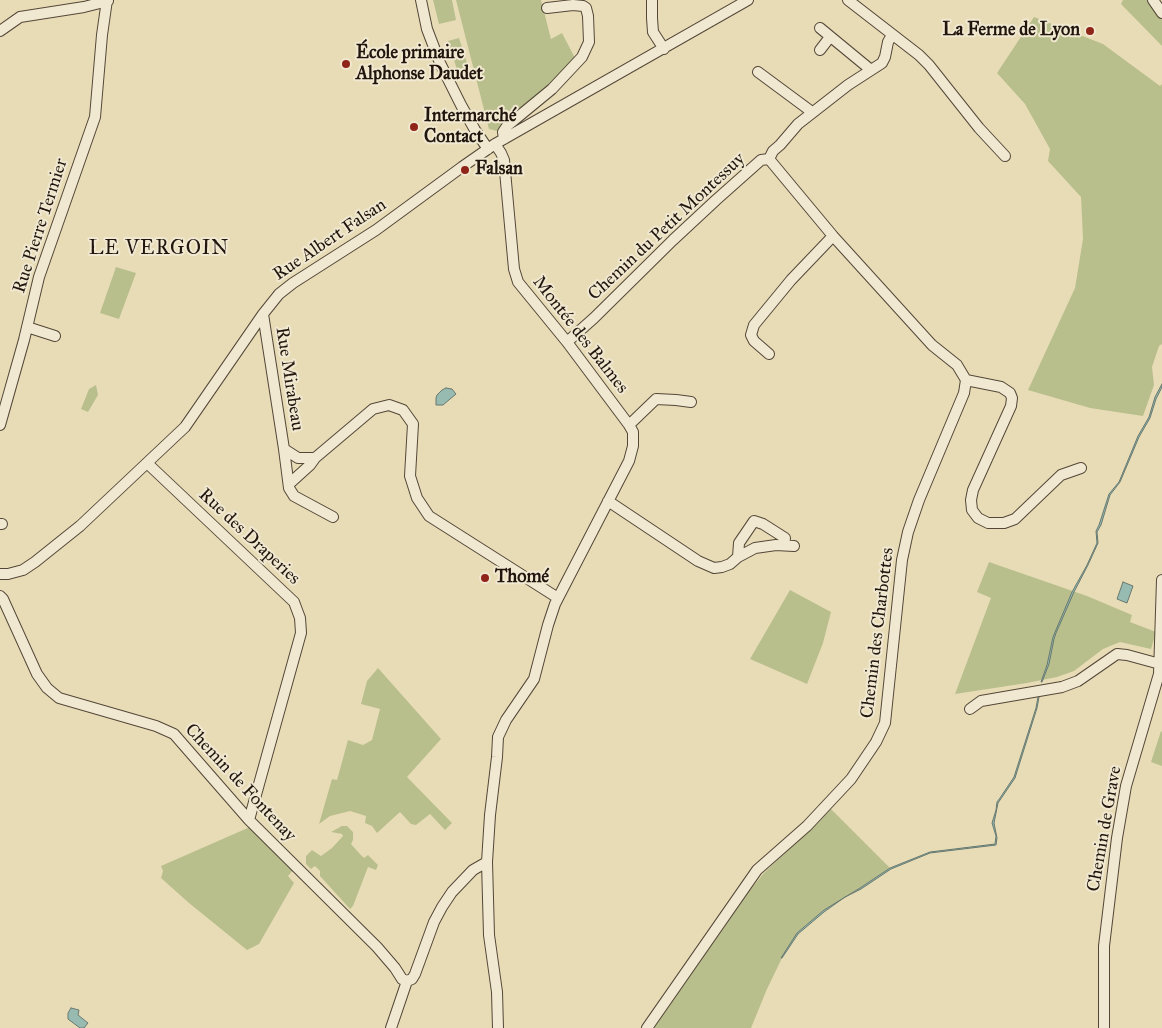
<!DOCTYPE html>
<meta charset="utf-8">
<style>
body{margin:0}
canvas{display:block;background:#e8dcb7}
</style>
<canvas width="1162" height="1028"></canvas>
<script>
const ctx = document.querySelector('canvas').getContext('2d');
ctx.lineJoin = 'round';
function paint(path, color) {
  ctx.fillStyle = color;
  ctx.fill(path, 'evenodd');
}
function toPath(rows) {
  const path = new Path2D();
  for (const r of rows) {
    path.moveTo(r[0], r[1]);
    for (let i = 2; i < r.length; i += 2) path.lineTo(r[i], r[i + 1]);
  }
  return path;
}
function strokePath(path, color, width, dash) {
  ctx.strokeStyle = color;
  ctx.lineWidth = width;
  ctx.lineCap = dash ? 'butt' : 'round';
  ctx.setLineDash(dash || []);
  ctx.stroke(path);
}
function write(font, color, halo, rows, align = 'center') {
  ctx.font = font + ' "IM FELL Great Primer",serif';
  ctx.lineWidth = 4;
  ctx.setLineDash([]);
  ctx.textBaseline = 'middle';
  ctx.strokeStyle = halo;
  ctx.fillStyle = color;
  for (const [text, x, y, turn = 0] of rows) {
    ctx.save();
    ctx.translate(x, y);
    ctx.rotate((+turn || 0) * Math.PI / 180);
    ctx.textAlign = isNaN(turn) ? turn : align;
    if (halo) ctx.strokeText(text, 0, 0);
    ctx.fillText(text, 0, 0);
    ctx.restore();
  }
}
const green = toPath([
 [433,0,452,0,456,20,439,24],
 [456,0,541,0,551,39,562,33,575,58,539,97,497,131,489,129],
 [1123,0,1148,0,1162,19,1162,46,1121,4],
 [1034,17,1103,44,1160,86,1162,84,1162,344,1159,346,1152,367,1154,385,1143,416,1090,408,1028,390,1075,288,1083,239,1081,197,1048,161,1050,149,1025,104,997,73],
 [459,38,470,72,459,76,448,41],
 [116,267,136,273,119,319,100,313],
 [96,385,98,395,88,412,81,409,89,389],
 [989,562,1087,596,1132,615,1130,622,1156,632,1151,649,1120,642,1103,649,1074,671,1057,677,1027,683,955,694,991,598,977,592],
 [790,590,831,612,823,643,807,684,750,659],
 [378,668,441,739,407,777,452,823,445,830,430,814,416,825,411,824,400,812,377,833,372,826,365,823,366,816,350,811,330,816,319,824,332,779,337,780,348,740,363,745,372,740,380,709,361,704,367,681],
 [1161,731,1162,732,1162,766,1151,762],
 [831,809,890,868,860,888,824,910,797,933,782,958,767,989,751,1028,650,1028,721,932,750,890,764,873],
 [342,826,347,826,353,832,353,840,351,844,359,853,364,858,368,855,378,865,376,870,368,867,353,906,350,909,320,876,320,871,315,866,311,869,306,864,306,856,312,850,321,856,332,848,343,836,342,834,331,832],
 [250,827,294,869,288,876,294,883,259,944,247,950,189,903,161,878,163,871,161,866]
]);
const water = toPath([
 [1162,384,1162,387,1156,399,1150,418,1139,437,1120,482,1110,495,1101,525,1097,532,1098,543,1088,565,1074,592,1056,633,1054,639,1049,664,1042,682,1041,682,1047,665,1053,637,1072,592,1087,565,1097,543,1096,531,1099,525,1109,494,1119,482,1138,436,1149,417,1155,397,1162,384],
 [446,388,452,389,456,394,443,405,436,405,436,398,437,395,442,390,446,388],
 [1123,582,1133,586,1127,603,1117,599,1123,582],
 [1040,686,1041,686,1037,708,1015,778,998,803,994,823,997,838,996,845,930,853,891,869,861,889,845,897,824,912,798,934,782,958,781,958,797,933,824,910,860,888,890,868,930,852,995,844,996,836,992,823,996,810,997,802,1000,798,1014,777,1036,708,1040,686],
 [71,1008,79,1010,78,1015,88,1023,84,1028,80,1028,68,1019,68,1013,71,1008]
]);
const minor = toPath([
 [421,0,427,29,440,63,461,105,475,130,488,149],
 [652,0,652,18,653,32,664,49],
 [848,0,919,55,929,65,979,128,1005,156],
 [1153,0,1162,13],
 [820,28,871,70],
 [0,31,20,17,84,7,108,1],
 [820,50,830,37],
 [758,72,812,112],
 [504,139,503,132,507,126,552,89,582,57,589,42,588,16,586,8,583,6,573,5,547,8],
 [495,144,501,153,504,160,514,269,518,282,567,342,629,425,633,432,633,446,629,461,555,604,548,625,534,679,506,720,498,737,497,757,490,815,487,862,489,935,497,992,498,1028],
 [769,159,773,151,780,145,798,124,848,85,882,63,885,57,888,42,892,35],
 [263,314,284,449,298,458,315,458,373,409,389,405,403,410,413,424,410,476,417,498,429,516,558,598],
 [27,327,55,336],
 [567,342,594,318,673,240,716,200,761,160,769,159],
 [769,354,754,341,751,335,754,325,791,280,833,236],
 [966,380,1001,387,1010,393,1012,398,1011,406,973,490,971,500,972,510,978,518,988,523,1004,523,1015,519,1061,475,1081,468],
 [0,425,24,340,39,277,95,117,102,35,107,0],
 [629,425,656,399,676,400,691,402],
 [284,449,289,488,294,496,333,517],
 [147,463,294,602,300,618,301,633,249,820],
 [289,484,310,465,315,458],
 [608,501,698,561,714,568,722,567,730,564,738,557,755,548,776,545,794,546],
 [0,524,2,524],
 [738,557,739,543,754,521,763,524,785,538,784,545],
 [0,574,8,574,23,570,35,562,80,526,185,427,263,314,279,294,293,283,376,230,462,167,495,144,748,0],
 [0,596,3,599,37,674,47,688,59,698,156,726,174,734,249,820,377,947,395,968,402,979,407,981],
 [970,709,981,701,1062,687,1078,681,1117,654,1127,655,1160,664],
 [391,1028,407,981,412,979,415,974,434,922,442,907,452,892,473,870,487,862],
 [647,1028,757,870,807,826,851,779,876,742,885,723,902,560,908,532,919,500,964,393,966,380,957,365,932,345,833,236,769,159],
 [1104,1028,1104,946,1117,838,1126,786,1159,674,1162,580]
]);
const markers = [
 [1090,31,5,"#8f2418"],
 [346,64,5,"#8f2418"],
 [414,127,5,"#8f2418"],
 [465,170,5,"#8f2418"],
 [485,578,5,"#8f2418"]
];
const poiNames = [
 ["La Ferme de Lyon",1080,31,"right"],
 ["École primaire",356,54],
 ["Alphonse Daudet",356,75],
 ["Intermarché",424,117],
 ["Contact",424,138],
 ["Falsan",475,170],
 ["Thomé",495,578]
];
const streetNames = [
 ["Rue Pierre Termier",41,226,-72],
 ["Chemin du Petit Montessuy",667,227,-43],
 ["Rue Albert Falsan",330,240,-34],
 ["Montée des Balmes",580,335,52],
 ["Rue Mirabeau",289,379,81],
 ["Rue des Draperies",249,537,43],
 ["Chemin des Charbottes",878,633,-83],
 ["Chemin de Fontenay",240,783,47],
 ["Chemin de Grave",1105,829,-80]
];
const quarterNames = [
 ["LE VERGOIN",159,249]
];
paint(green, '#b9bf8c');
paint(water, '#97bbb1');
strokePath(water, '#687970', 1);
strokePath(minor, '#544738', 12);
strokePath(minor, '#f0e8d0', 10);
for (const [x, y, r, color] of markers) {
  const dot = new Path2D();
  dot.arc(x, y, r, 0, 2 * Math.PI);
  ctx.fillStyle = color;
  ctx.fill(dot);
  strokePath(dot, '#f0e8d0', 2);
}
write('bold 18px', '#22150e', '#f0e8d0', poiNames, 'left');
write('18px', '#22150e', '#f0e8d0', streetNames);
ctx.letterSpacing = '1px';
write('20px', '#22150e', '#f0e8d0', quarterNames);
ctx.letterSpacing = '0px';
</script>
